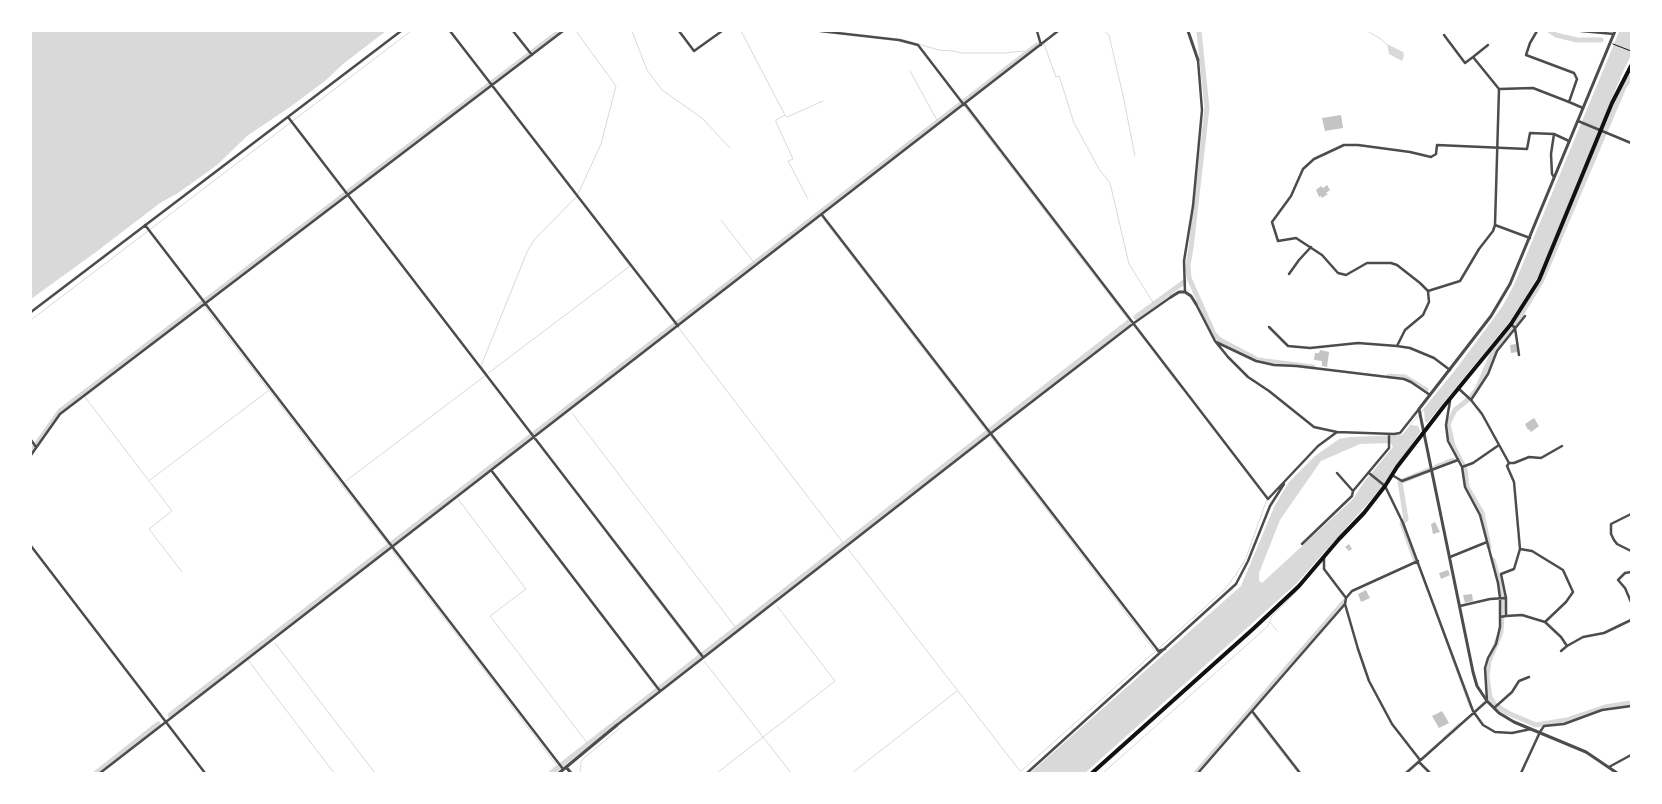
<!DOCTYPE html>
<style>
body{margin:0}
#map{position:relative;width:1662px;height:804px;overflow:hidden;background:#fff;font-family:"Archivo Narrow",sans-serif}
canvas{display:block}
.frame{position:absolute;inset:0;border:32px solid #fff;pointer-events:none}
</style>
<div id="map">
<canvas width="1662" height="804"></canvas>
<div class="frame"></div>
</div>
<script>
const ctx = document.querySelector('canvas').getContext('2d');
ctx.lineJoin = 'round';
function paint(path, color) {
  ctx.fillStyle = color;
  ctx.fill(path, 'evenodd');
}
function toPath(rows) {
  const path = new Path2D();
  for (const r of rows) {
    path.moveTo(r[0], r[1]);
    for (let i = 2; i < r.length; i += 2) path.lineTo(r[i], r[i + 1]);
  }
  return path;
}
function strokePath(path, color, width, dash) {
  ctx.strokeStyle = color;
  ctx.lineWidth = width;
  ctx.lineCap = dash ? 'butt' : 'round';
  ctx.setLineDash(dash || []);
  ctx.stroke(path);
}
const water = toPath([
 [31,31,386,31,343,64,325,81,290,107,247,136,217,165,178,193,160,203,96,252,31,299],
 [1617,31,1631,31,1631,55,1622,74,1538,277,1511,320,1423,428,1378,492,1296,584,1085,773,1030,773,1241,586,1275,505,1289,482,1315,456,1339,439,1350,437,1402,435,1456,369,1502,307,1514,285,1619,32],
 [1391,443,1393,447,1364,482,1353,499,1262,583,1259,581,1259,573,1280,520,1321,461,1360,444],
 [1387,44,1403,52,1404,56,1402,61,1389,54]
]);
const pier = toPath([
 [1424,410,1425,422,1428,423,1421,432,1418,426,1411,425]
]);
const stream = toPath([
 [576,31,616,86,601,144,578,194],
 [632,31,647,70,662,90,702,118,730,148],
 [741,31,785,115],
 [1104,31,1109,35,1124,100,1135,156],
 [1367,31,1381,39,1387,45],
 [901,39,939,50,953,51,962,53,1005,53,1024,51,1027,53],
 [1044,44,1056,77,1059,76,1062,85,1074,123,1099,169,1110,183,1129,264,1154,304],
 [910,71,938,122],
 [965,107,1130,322],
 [808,199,788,161,793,159,776,122,776,120,785,115,787,117,823,101],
 [721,220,755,264],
 [824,220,988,433],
 [204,306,341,484],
 [31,320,411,31],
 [1134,326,1182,389],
 [678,327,844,544],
 [486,372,481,366,527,252,534,240,577,196],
 [82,394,83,395],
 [85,397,172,511,149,529,182,572],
 [572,413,736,628],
 [991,437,1155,651],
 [492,473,657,689],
 [150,480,268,391],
 [346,481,630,266,619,252],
 [341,484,390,547],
 [458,499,526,589,490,616,588,744],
 [607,534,700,656],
 [848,549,1020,771],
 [392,550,558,767],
 [1270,622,1277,631],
 [1439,622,1470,708],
 [271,637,271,638],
 [275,643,375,773],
 [245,656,245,658],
 [248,660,334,773],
 [704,661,791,773],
 [1253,715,1298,773],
 [1443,738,1459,723],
 [580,773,581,762,583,759,620,728],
 [717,773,835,681,777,606],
 [852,773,957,691],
 [1019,773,1224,590,1235,576,1246,558,1267,499],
 [1103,773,1268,626,1272,616,1298,590],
 [1408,773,1439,745]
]);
const canal = toPath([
 [1199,31,1207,108,1191,248,1188,265,1189,278,1214,334,1220,340,1258,360,1313,367],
 [1550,31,1556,35,1577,40,1601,40],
 [1136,317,1184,282],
 [1389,376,1405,377,1426,390],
 [31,452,60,411,560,31],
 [1436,467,1453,460],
 [1403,522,1406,519,1400,482,1429,470],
 [1402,523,1416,562],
 [1489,547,1482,513,1467,487,1465,469,1453,446,1448,424,1455,410,1470,398,1477,389,1494,350,1514,326,1541,282,1624,87,1631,77],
 [1493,560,1503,596,1501,632,1489,661,1487,677,1490,697,1495,705,1508,713,1536,725,1567,720,1605,707,1631,703],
 [170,715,1037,45],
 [96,773,158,724],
 [551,773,1130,321],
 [1196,773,1344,602]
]);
const building = toPath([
 [1341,115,1343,128,1325,131,1322,118],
 [1327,185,1330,190,1326,193,1328,194,1322,198,1321,196,1319,197,1316,190,1321,186,1323,188],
 [1516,344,1518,352,1511,353,1510,345],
 [1320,350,1329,352,1327,367,1322,366,1322,361,1314,360,1315,353,1319,353],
 [1534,418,1539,426,1531,432,1529,429,1528,430,1525,424],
 [1435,522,1440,532,1433,534,1431,524],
 [1349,544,1352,549,1349,551,1345,547],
 [1448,570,1450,575,1441,579,1439,573],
 [1366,590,1370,598,1361,602,1358,594],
 [1472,594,1473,601,1465,603,1463,595],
 [1442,711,1449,723,1439,728,1432,716]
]);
const path = toPath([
 [1613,44,1631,51]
]);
const minor = toPath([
 [450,31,678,326],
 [513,31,532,55],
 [679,31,694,51,722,31],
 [820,31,899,40,918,45,964,105],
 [1037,31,1041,45],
 [1581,31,1614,34],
 [1444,35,1465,63,1473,57,1499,89],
 [1473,57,1488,45],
 [1569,102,1583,108],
 [965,104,1268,499,1318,446,1337,432],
 [288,117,703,657],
 [1578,121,1631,143],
 [1554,134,1551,154,1552,174,1554,177],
 [822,215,1157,649,1158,651,1165,649],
 [145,225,563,769],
 [1495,225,1530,238],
 [1289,274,1299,260,1311,247],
 [1428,291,1460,281,1479,249,1493,231,1495,225,1499,89,1533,88,1569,102,1577,79,1574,73,1526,55,1530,43,1537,31],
 [1185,292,1184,261,1193,206,1202,110,1198,60],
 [1196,304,1215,341,1228,357,1248,377,1269,391,1314,427,1337,432,1394,434,1400,433,1419,409],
 [31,312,401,31],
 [1511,324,1515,328,1519,355],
 [1269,327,1288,346,1310,348,1358,343,1397,346,1410,348,1434,358,1450,370],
 [1216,342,1256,361,1274,365,1297,366,1404,379,1411,382,1430,395],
 [1397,346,1405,330,1423,315,1429,302,1428,291,1420,283,1397,265,1391,263,1367,263,1346,275,1338,273,1322,255,1296,238,1278,241,1272,222,1291,196,1303,169,1314,159,1344,145,1358,145,1410,152,1431,157,1436,154,1437,145,1527,149,1530,133,1554,134,1569,141],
 [1458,388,1471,400,1482,414,1509,463,1507,466,1514,482,1520,549],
 [1471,400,1488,374,1497,351,1525,316],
 [1450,401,1446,425,1448,441,1462,467,1465,487,1480,515,1498,583,1500,598,1500,617],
 [31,440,36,447],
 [31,455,60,414,563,31],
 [1509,463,1514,463,1529,457,1541,458,1562,446],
 [1462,467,1473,463,1499,445],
 [491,470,660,691],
 [1337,473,1353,491],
 [1369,473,1385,486,1403,523,1473,711,1483,725,1495,732,1512,733,1531,729],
 [1392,475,1402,481,1458,460],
 [1631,514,1611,524,1611,534,1614,540,1617,544,1631,551],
 [1302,544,1352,496,1353,491,1389,448,1389,434],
 [31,546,205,773],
 [1324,557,1324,569,1346,598],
 [1450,557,1487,542],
 [1418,561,1352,591,1346,598,1345,604,1358,649,1369,681,1392,724,1420,760],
 [1631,572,1625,573,1618,580,1625,588,1631,602],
 [1460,606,1490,599,1506,598],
 [1506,616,1522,615,1545,622,1561,637,1567,646,1583,637,1604,633,1631,620],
 [1561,651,1567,646],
 [1494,708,1512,692,1519,681,1529,677],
 [1252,711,1300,773],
 [617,725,990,434,1134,323,1171,297],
 [1419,762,1430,773],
 [1609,767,1631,755],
 [100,773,1058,31],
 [1027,773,1236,584,1248,561,1270,506,1284,484],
 [1198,773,1345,604],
 [1406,773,1487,701,1485,668,1488,658,1496,644,1500,627,1500,617,1506,616,1506,598,1501,574,1514,569,1520,549,1532,551,1563,570,1573,592,1566,602,1545,622],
 [1521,773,1540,732,1544,726,1564,724,1602,710,1631,706]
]);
const tertiary = toPath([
 [1188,31,1198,60],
 [1615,31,1510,284,1491,316,1419,409,1473,672,1477,686,1487,701,1499,713,1514,722,1586,752,1617,773],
 [1171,297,1179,292,1185,292,1191,296,1196,304],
 [566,767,571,773],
 [559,773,617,725]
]);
const secondary = toPath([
 [1092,773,1253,629,1299,586,1339,539,1364,513,1385,486,1397,467,1444,406,1511,324,1539,280,1612,103,1631,66]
]);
paint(water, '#d9d9d9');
paint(pier, '#fff');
strokePath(stream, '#d9d9d9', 1);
strokePath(canal, '#d9d9d9', 5);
paint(building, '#c4c4c4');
strokePath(path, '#111', 1);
strokePath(minor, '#4c4c4c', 2.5);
strokePath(tertiary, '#4c4c4c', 3);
strokePath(secondary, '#111', 4);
</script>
